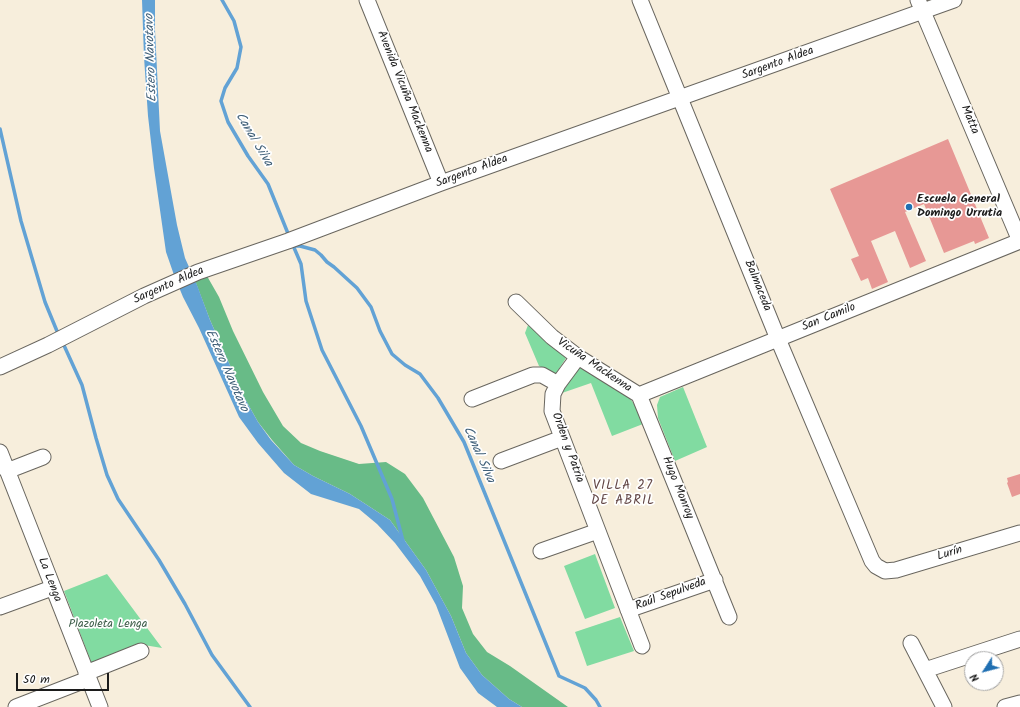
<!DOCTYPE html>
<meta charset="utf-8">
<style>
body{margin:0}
#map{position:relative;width:1020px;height:707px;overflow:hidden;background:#f7eedc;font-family:Kalam,sans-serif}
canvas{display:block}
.north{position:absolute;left:964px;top:651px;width:40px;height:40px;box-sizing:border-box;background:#fff;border:1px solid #a4a4a4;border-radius:50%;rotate:234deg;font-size:11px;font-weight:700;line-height:16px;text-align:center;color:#1c1c1c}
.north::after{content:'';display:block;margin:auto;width:14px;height:18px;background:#1f6fb2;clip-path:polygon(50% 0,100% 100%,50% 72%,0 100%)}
.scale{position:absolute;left:16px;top:673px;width:93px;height:18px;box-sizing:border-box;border:2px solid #1c1c1c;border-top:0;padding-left:5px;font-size:12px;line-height:14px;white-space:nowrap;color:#1c1c1c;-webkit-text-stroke:3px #fff;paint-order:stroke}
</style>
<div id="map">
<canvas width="1020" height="707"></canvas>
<div class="north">N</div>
<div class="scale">50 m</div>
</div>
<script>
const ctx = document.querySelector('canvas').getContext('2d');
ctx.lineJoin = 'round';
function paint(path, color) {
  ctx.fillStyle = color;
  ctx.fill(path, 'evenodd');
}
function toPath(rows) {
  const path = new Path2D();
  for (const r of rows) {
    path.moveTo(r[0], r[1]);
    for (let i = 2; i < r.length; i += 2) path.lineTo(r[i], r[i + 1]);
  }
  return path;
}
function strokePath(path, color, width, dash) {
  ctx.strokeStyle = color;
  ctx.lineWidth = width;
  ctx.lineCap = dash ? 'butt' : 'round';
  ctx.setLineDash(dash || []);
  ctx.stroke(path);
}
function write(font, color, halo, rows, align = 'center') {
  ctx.font = font + ' Kalam,sans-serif';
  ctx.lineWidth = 3.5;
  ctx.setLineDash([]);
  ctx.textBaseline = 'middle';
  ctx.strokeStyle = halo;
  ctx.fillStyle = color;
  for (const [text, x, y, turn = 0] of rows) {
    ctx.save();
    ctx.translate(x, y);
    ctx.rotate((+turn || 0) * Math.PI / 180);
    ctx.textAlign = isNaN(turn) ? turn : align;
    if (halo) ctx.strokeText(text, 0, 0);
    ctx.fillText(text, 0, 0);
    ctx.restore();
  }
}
const green = toPath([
 [528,325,566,358,555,375,539,366,525,333],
 [579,366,629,397,634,404,643,424,612,436,591,383,562,393,564,388],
 [683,387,707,447,675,461,658,418,657,405,660,397],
 [595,554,615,608,585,619,564,566],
 [107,574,162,648,144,645,93,667,64,591],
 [620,617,634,651,587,666,575,632]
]);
const forest = toPath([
 [207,276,219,297,233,331,263,392,283,426,301,443,320,451,359,464,386,462,405,474,423,498,454,557,463,586,462,608,473,634,487,652,510,666,568,707,522,707,509,699,482,675,466,653,451,616,426,570,390,520,350,494,313,476,294,465,272,440,258,422,244,397,210,320,194,278]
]);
const water = toPath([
 [142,0,155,0,155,30,160,131,177,225,185,258,197,285,210,320,244,397,258,422,271,440,294,465,313,476,350,494,390,520,426,570,451,616,466,653,482,675,509,699,522,707,497,707,478,693,460,668,436,605,420,576,395,543,377,524,359,509,311,494,284,473,258,443,239,417,199,328,183,297,174,275,166,252,154,168,148,116,144,57]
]);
const stream = toPath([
 [222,0,234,21,241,47,237,68,225,88,221,101,228,122,248,156,268,184,289,236],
 [0,129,21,221,45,302,59,336],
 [292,243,301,264,306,301,322,350,361,426,392,499,403,541],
 [293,246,300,246,315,250,321,255,327,262,334,267,357,288,371,307,380,331,392,354,405,365,420,374,438,398,464,442,559,676,585,688,596,700,600,707],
 [62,341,82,385,96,438,107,475,118,499,159,560,185,604,212,655,250,707]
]);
const building = toPath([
 [948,139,989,238,975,244,974,241,944,253,924,204,905,212,926,261,910,268,895,231,871,241,888,282,872,289,868,278,861,281,851,259,859,256,830,189],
 [1020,474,1020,494,1012,497,1007,483,1008,482,1007,478]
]);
const minor = toPath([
 [367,0,441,183],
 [640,0,778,339,872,561,876,566,885,571,896,570,1020,533],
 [918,0,1020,241],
 [516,302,552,337,578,357,639,395],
 [578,357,558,384,553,394,552,411,642,646],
 [0,367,48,345,144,296,198,272,288,241,441,183,954,0],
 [639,395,1020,241],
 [639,395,729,617],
 [472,399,533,375,542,375,558,384],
 [0,452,100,707],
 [501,461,562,438],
 [7,471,43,457],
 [541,551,598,531],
 [0,607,52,588],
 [628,610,715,580],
 [911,643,944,707],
 [925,670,1020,639],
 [86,673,141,651],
 [16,707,88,679],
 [1005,707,1020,703]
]);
const markers = [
 [909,207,4,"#1f6fb2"]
];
const streetNames = [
 ["Sargento Aldea",778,64,-20],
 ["Avenida Vicuña Mackenna",404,92,68],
 ["Matta",969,120,67],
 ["Sargento Aldea",472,172,-20],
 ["Sargento Aldea",169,286,-24],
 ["Balmaceda",757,286,68],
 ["San Camilo",829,318,-22],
 ["Vicuña Mackenna",594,366,34],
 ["Orden y Patria",567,448,70],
 ["Hugo Monroy",677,488,68],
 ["Lurín",950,554,-17],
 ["La Lenga",49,580,69],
 ["Raúl Sepulveda",671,595,-20]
];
const poiNames = [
 ["Escuela General",917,200],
 ["Domingo Urrutia",917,214]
];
const parkNames = [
 ["Plazoleta Lenga",108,625]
];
const waterNames = [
 ["Estero Navotavo",152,58,-92],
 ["Canal Silva",253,140,59],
 ["Estero Navotavo",226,371,66],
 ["Canal Silva",478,455,66]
];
const neighbourhoodNames = [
 ["VILLA 27",623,487],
 ["DE ABRIL",623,502]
];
paint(green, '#81dba1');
paint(forest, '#68bb87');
paint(water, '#62a2d5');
strokePath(stream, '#62a2d5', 3.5);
paint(building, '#e79895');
strokePath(minor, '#69665f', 17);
strokePath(minor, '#fff', 15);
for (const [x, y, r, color] of markers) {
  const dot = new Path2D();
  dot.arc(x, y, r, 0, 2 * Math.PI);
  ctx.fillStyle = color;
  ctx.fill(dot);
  strokePath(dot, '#fff', 1.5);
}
write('12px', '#1c1c1c', '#fff', streetNames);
write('bold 12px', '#1c1c1c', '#fff', poiNames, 'left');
write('12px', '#3f5f4b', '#fff', parkNames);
write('italic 13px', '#3f5f78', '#fff', waterNames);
ctx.letterSpacing = '1px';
write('13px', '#634746', '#fff', neighbourhoodNames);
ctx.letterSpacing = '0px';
</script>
